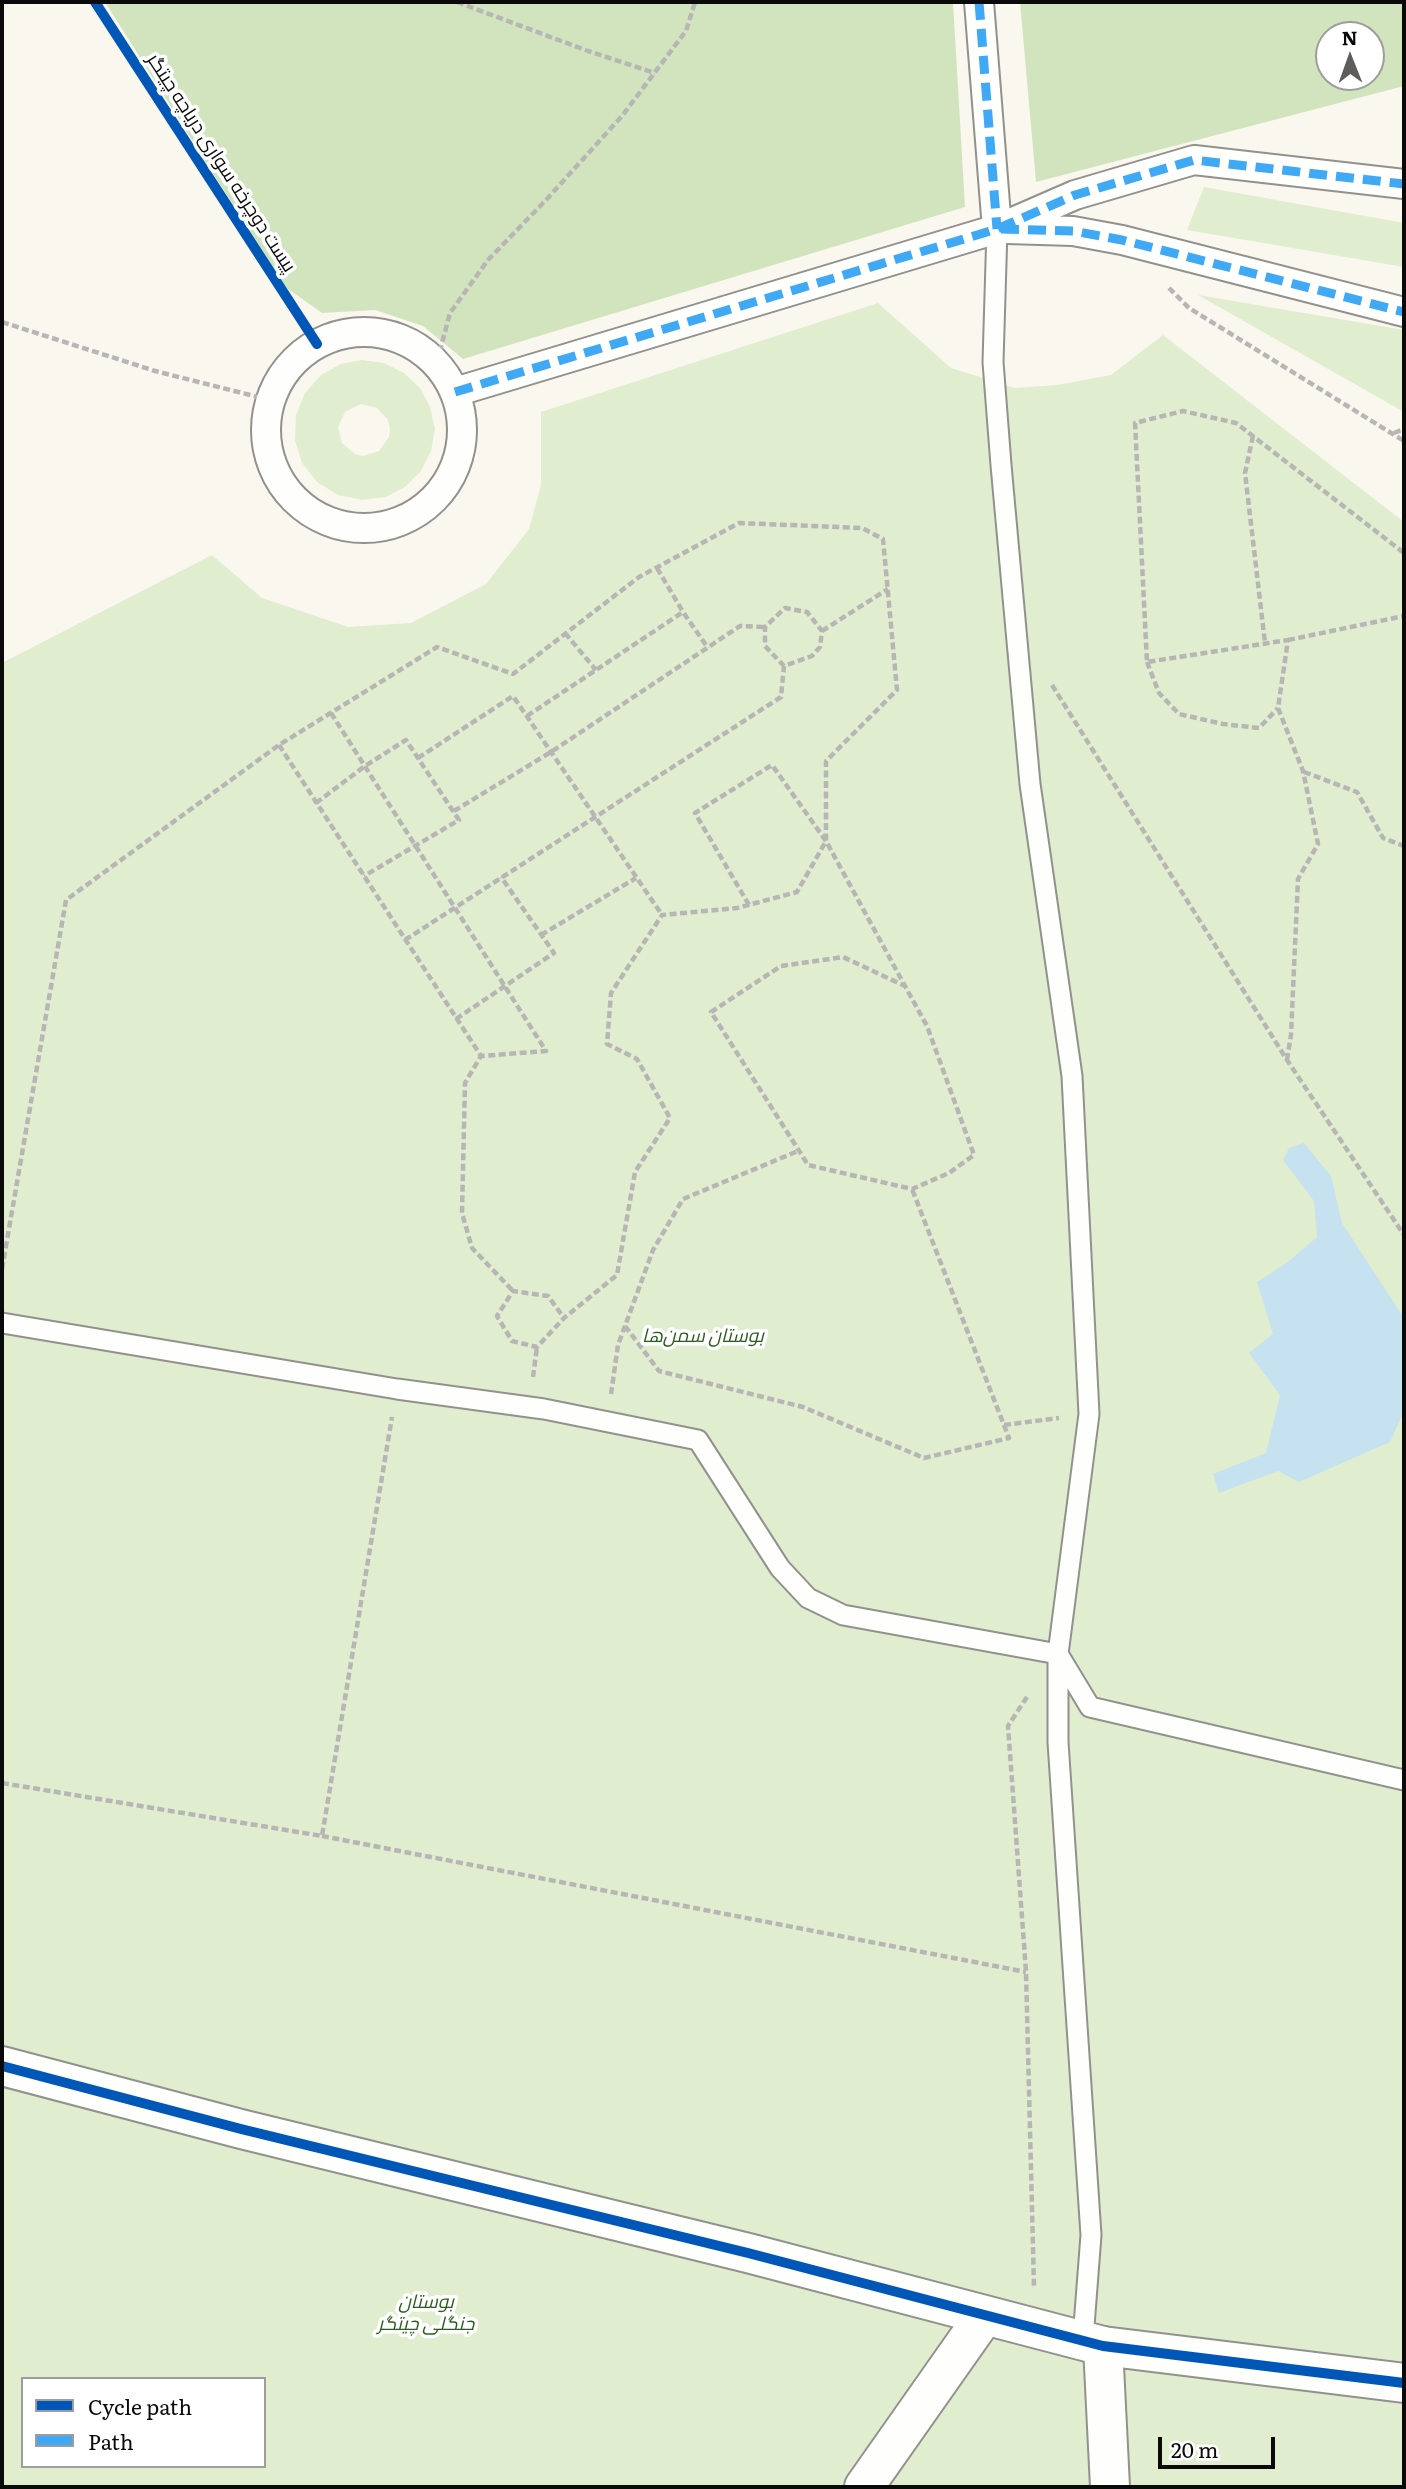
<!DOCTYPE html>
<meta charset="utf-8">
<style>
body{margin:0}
#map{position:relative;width:1406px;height:2489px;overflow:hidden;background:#f9f7ee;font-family:Literata,serif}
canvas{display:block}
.frame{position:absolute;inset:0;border:4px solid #0a0a0a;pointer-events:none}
.legend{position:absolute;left:21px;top:2377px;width:245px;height:91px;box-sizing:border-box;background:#fff;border:2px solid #9d9d9d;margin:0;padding:9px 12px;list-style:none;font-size:21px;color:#0a0a0a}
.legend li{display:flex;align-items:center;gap:14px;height:35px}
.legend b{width:35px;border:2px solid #9d9d9d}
.north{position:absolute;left:1315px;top:21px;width:70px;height:70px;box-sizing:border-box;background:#fff;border:2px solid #9d9d9d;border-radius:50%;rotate:359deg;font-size:19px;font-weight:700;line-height:28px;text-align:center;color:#0a0a0a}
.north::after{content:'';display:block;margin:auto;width:24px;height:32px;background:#5e5d5a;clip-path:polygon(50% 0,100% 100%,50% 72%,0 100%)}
.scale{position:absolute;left:1158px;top:2437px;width:117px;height:32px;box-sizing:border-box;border:4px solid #0a0a0a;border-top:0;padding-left:9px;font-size:21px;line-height:24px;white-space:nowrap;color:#0a0a0a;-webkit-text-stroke:5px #fff;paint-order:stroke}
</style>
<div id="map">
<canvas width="1406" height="2489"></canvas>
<div class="frame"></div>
<ul class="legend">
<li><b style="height:9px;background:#0057b8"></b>Cycle path</li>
<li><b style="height:9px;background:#3fa9f5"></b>Path</li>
</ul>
<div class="north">N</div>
<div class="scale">20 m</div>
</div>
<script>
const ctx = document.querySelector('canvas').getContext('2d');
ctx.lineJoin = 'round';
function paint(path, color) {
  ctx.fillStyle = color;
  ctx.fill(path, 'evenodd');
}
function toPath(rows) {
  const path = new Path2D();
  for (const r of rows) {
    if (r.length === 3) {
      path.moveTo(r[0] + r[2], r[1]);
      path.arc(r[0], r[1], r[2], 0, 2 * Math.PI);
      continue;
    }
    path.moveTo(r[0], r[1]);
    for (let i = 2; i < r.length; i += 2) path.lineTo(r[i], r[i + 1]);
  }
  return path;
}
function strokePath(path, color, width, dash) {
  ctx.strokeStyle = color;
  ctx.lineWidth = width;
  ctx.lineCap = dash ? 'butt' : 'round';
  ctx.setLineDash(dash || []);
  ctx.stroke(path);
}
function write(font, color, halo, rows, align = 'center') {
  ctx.font = font + ' Literata,Cairo,serif';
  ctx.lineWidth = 7;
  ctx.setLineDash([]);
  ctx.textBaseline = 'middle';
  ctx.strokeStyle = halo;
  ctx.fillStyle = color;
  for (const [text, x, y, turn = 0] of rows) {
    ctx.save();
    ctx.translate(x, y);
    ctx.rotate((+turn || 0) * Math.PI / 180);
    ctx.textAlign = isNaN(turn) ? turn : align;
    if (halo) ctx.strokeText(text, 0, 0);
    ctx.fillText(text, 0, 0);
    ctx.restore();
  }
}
const green = toPath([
 [1204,187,1404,223,1404,267,1187,230],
 [1198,295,1404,330,1404,412],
 [878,303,951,368,1015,388,1057,385,1111,375,1163,335,1404,522,1404,2487,2,2487,2,663,212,555,262,598,348,627,411,623,486,584,529,529,541,485,541,412],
 [23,2379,264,2379,264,2466,23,2466],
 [362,360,384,363,404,373,420,388,430,407,435,429,431,451,421,471,405,487,386,497,362,500,338,495,317,482,302,463,295,440,296,415,305,393,321,375,341,364],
 [361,404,377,408,388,420,390,429,389,437,379,451,363,456,355,454,342,443,338,427,345,412]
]);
const forest = toPath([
 [105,2,953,2,965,207,463,359,423,326,375,310,322,313,284,286],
 [1020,2,1404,2,1404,86,1036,182],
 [1329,35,1371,35,1371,77,1329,77]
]);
const water = toPath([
 [1304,1143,1331,1176,1342,1223,1404,1318,1404,1411,1390,1442,1299,1482,1278,1471,1219,1493,1213,1474,1266,1453,1280,1395,1249,1353,1273,1334,1257,1282,1288,1262,1317,1237,1314,1201,1283,1160,1289,1148]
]);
const path = toPath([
 [457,2,588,51,655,73],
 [1169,288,1189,308,1404,441],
 [2,322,155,371,270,400],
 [437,362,450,313,488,260,546,200,622,116,686,31,695,2],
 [1394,433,1404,429],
 [1253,436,1245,473,1265,643],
 [657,568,683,612],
 [822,631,888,589],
 [565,633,596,670],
 [1288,640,1404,616],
 [1147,662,1159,693,1179,714,1223,724,1259,728,1278,708],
 [1052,685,1287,1060,1404,1235],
 [331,713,546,1051,481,1056],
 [527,716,683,612,708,648],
 [279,745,481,1056,465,1083,462,1213,472,1248,513,1291],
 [418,758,513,696,662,915],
 [1304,772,1357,792,1383,838,1404,846],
 [316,803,365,766,406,740,459,820,364,876],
 [454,811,551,752,740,626,765,627],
 [749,905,695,813,772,765,826,841,905,986,927,1026,974,1155,949,1173,912,1189,808,1165,711,1012,781,966,843,957,905,986],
 [541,935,636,878],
 [405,940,781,697,784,666,812,656,820,647,822,631,807,612,785,608,765,627,765,646,784,666],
 [456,1019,554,953,501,877],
 [1287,1060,1291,1035,1298,879,1318,844,1303,771,1278,708,1288,640,1147,662,1135,423,1183,411,1236,423,1404,553],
 [2,1269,66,900,279,745,437,647,513,674,639,577,739,523,862,528,883,539,897,690,826,761,826,841,797,892,737,908,662,915,611,993,607,1044,637,1059,670,1118,635,1172,617,1275,564,1318,537,1347,512,1341,497,1316,513,1291,548,1296,564,1318],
 [625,1326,659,1371,803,1407,924,1458,1009,1438,912,1189],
 [533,1377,537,1347],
 [611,1394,618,1345,653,1250,683,1199,798,1151],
 [1004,1425,1059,1418],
 [1027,1697,1008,1726,1026,1972,1034,2287],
 [2,1783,322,1836,392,1417],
 [322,1836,1026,1972]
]);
const service = toPath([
 [997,229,993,362,1001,465,1030,784,1072,1076,1089,1414,1058,1654,1058,1742,1091,2235,1083,2339],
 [2,1323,397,1389,544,1409,698,1440,780,1568,808,1598,843,1615,1058,1654,1090,1707,1404,1780]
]);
const pedestrian = toPath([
 [979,2,997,229],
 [1007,229,1073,231,1122,240,1404,312],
 [364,430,98],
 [455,392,997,229,1075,195,1194,160,1404,184]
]);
const minor = toPath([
 [1103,2346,1110,2487]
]);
const tertiary = toPath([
 [2,2066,241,2129,748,2253,1103,2346,1404,2383],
 [864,2487,985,2315]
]);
const quiet = toPath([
 [979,2,997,229],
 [1001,229,1073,231,1122,240,1404,312],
 [455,392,997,229,1075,195,1194,160,1404,184]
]);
const cycleway = toPath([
 [95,2,317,344],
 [2,2066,241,2129,748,2253,1103,2346,1404,2383]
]);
const streetNames = [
 ["پیست دوچرخه سواری دریاچه چیتگر",221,163,57]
];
const parkNames = [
 ["بوستان سمن‌ها",703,1336],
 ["بوستان",426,2302],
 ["جنگلی چیتگر",426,2324]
];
paint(green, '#e1edcf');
paint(forest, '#d2e4be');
paint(water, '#c6e2f1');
strokePath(service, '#92918d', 23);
strokePath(pedestrian, '#92918d', 32);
strokePath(minor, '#92918d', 42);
strokePath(tertiary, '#92918d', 42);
strokePath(path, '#b7b6b5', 4.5, [7, 3.5]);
strokePath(service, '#fefefc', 19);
strokePath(pedestrian, '#fefefc', 28);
strokePath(minor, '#fefefc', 38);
strokePath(tertiary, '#fefefc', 38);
strokePath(quiet, '#3fa9f5', 9, [18, 9]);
strokePath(cycleway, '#0057b8', 10);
write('19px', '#0a0a0a', '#fff', streetNames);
write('italic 19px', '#2c5d1f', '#fff', parkNames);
</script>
